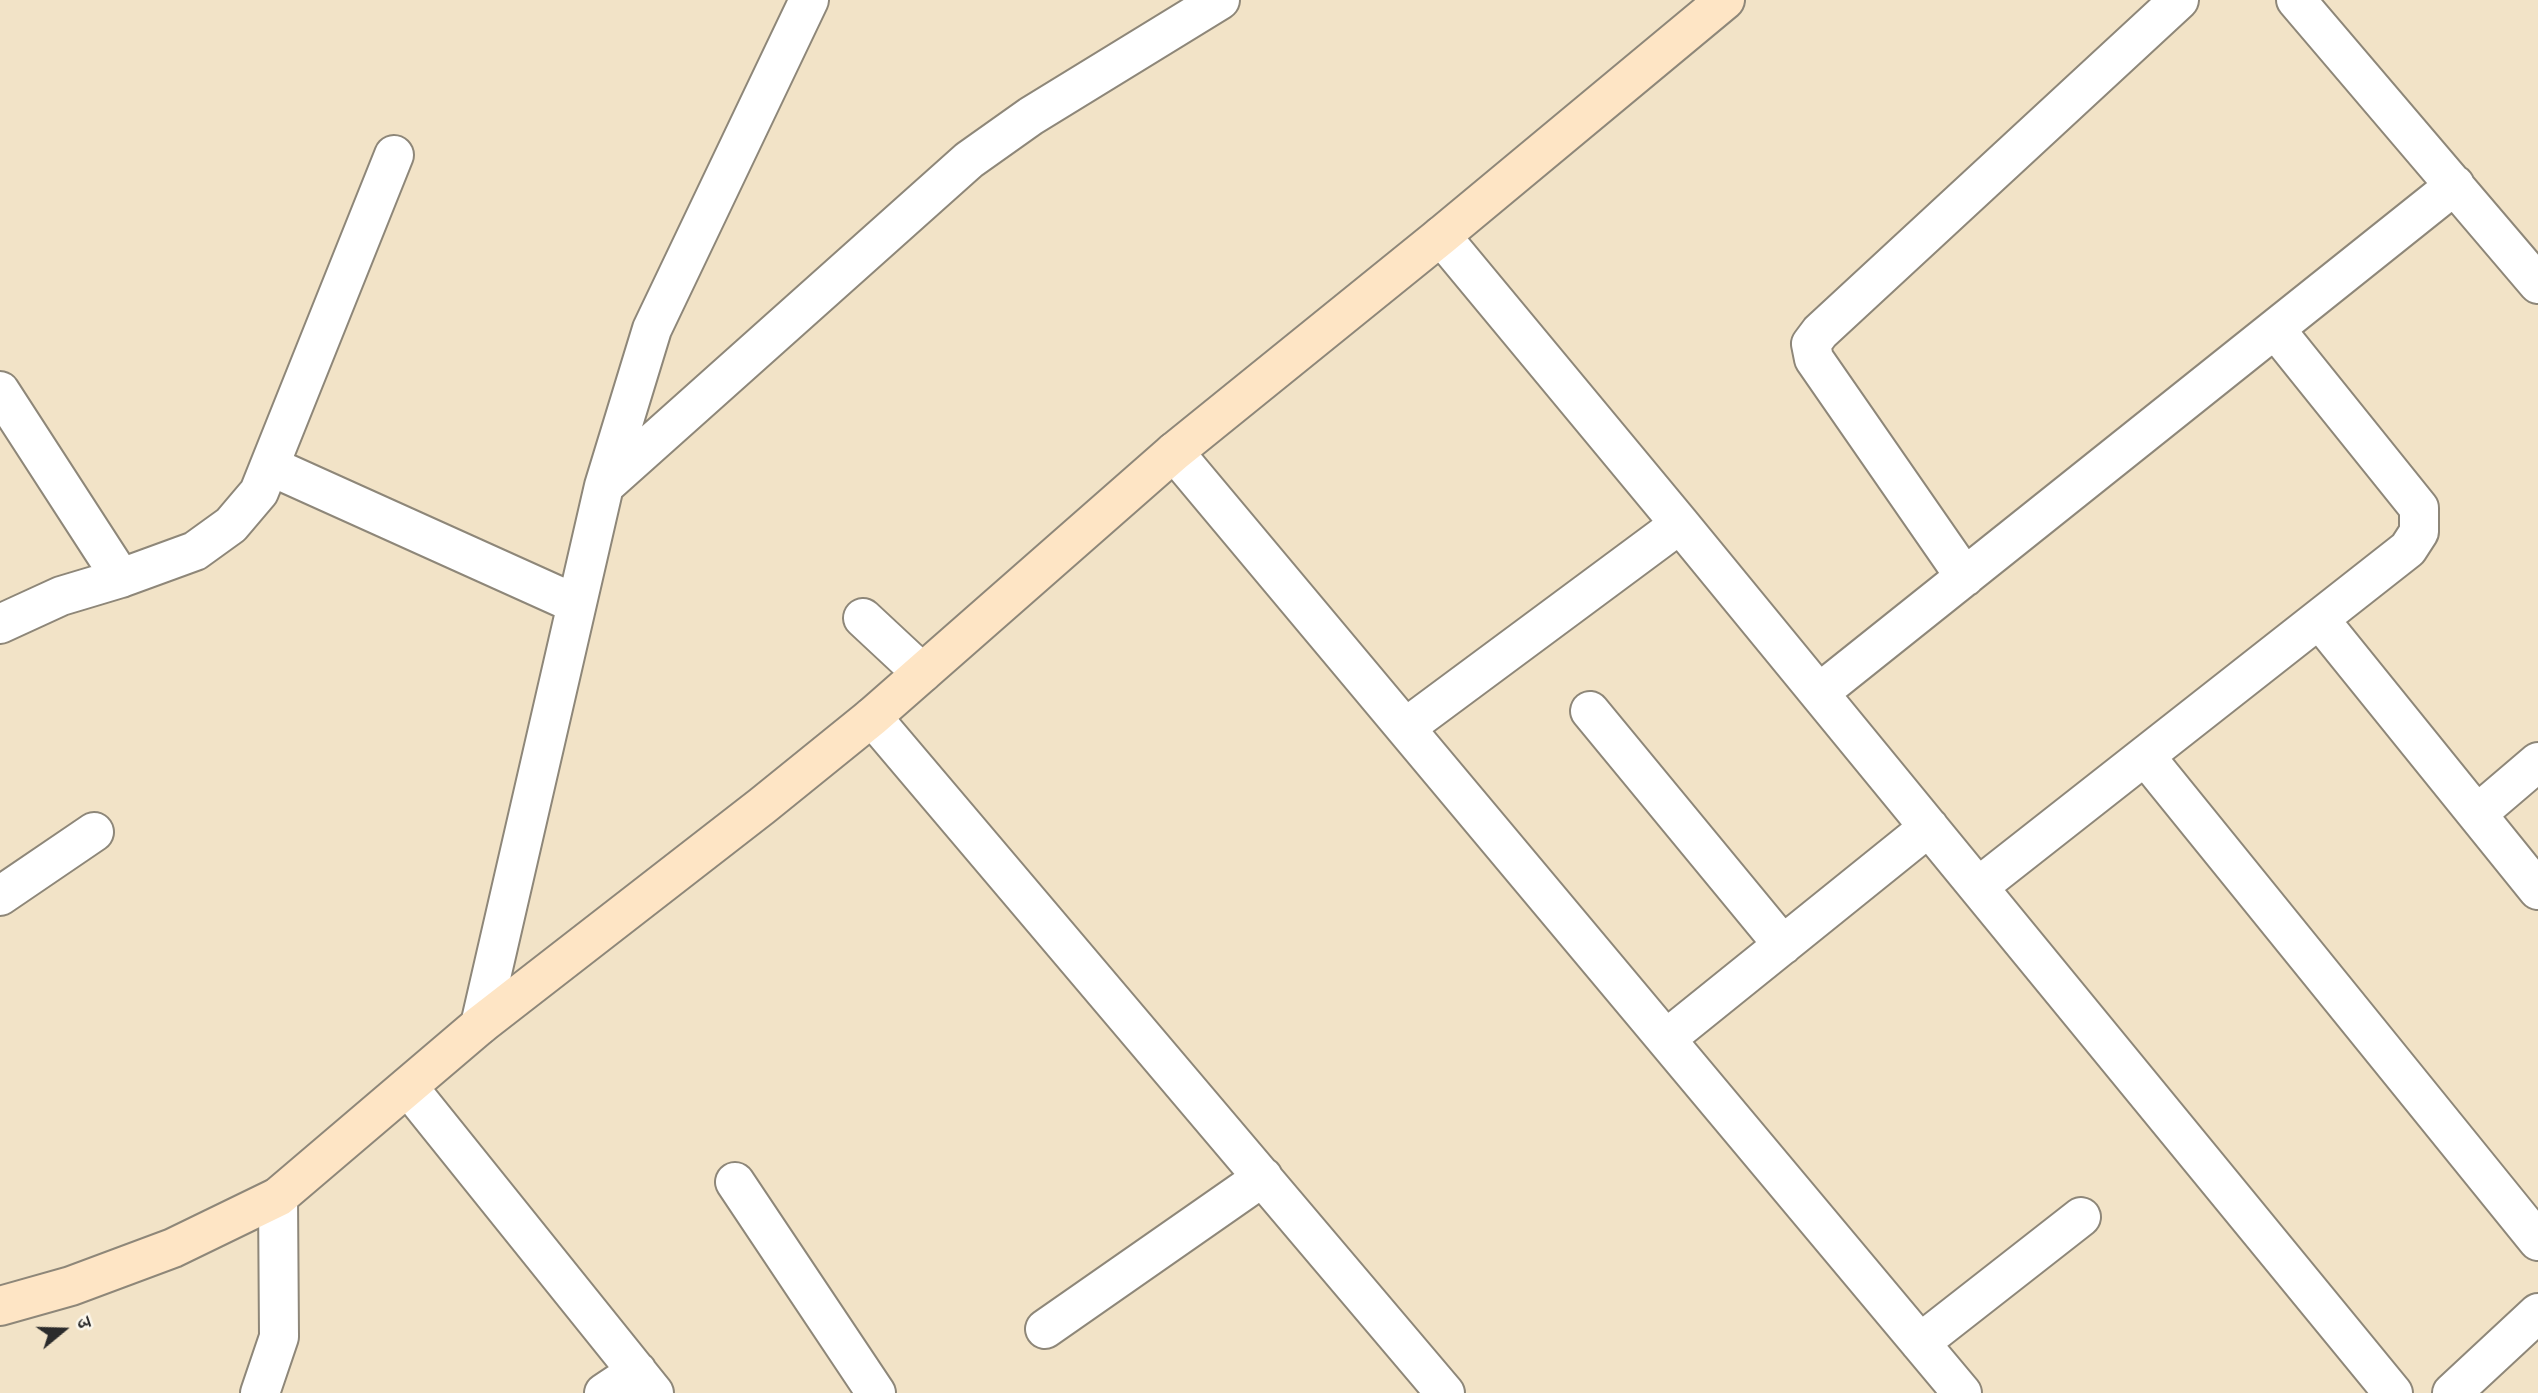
<!DOCTYPE html>
<meta charset="utf-8">
<style>
body{margin:0}
#map{position:relative;width:2538px;height:1393px;overflow:hidden;background:#f2e3c7;font-family:"IM FELL English","Noto Serif Devanagari",serif}
canvas{display:block}
.north{position:absolute;left:28px;top:1295px;width:70px;height:70px;-webkit-text-stroke:5px #fbf7ec;paint-order:stroke;rotate:71deg;font-size:19px;font-weight:700;line-height:28px;text-align:center;color:#2b2b2b}
.north::after{content:'';display:block;margin:auto;width:24px;height:32px;background:#2b2b2b;clip-path:polygon(50% 0,100% 100%,50% 72%,0 100%)}
</style>
<div id="map">
<canvas width="2538" height="1393"></canvas>
<div class="north">उ</div>
</div>
<script>
const ctx = document.querySelector('canvas').getContext('2d');
ctx.lineJoin = 'round';
function toPath(rows) {
  const path = new Path2D();
  for (const r of rows) {
    path.moveTo(r[0], r[1]);
    for (let i = 2; i < r.length; i += 2) path.lineTo(r[i], r[i + 1]);
  }
  return path;
}
function strokePath(path, color, width, dash) {
  ctx.strokeStyle = color;
  ctx.lineWidth = width;
  ctx.lineCap = dash ? 'butt' : 'round';
  ctx.setLineDash(dash || []);
  ctx.stroke(path);
}
const street = toPath([
 [2296,0,2538,284],
 [1441,236,1680,524,2393,1393],
 [0,391,121,578],
 [1174,452,1962,1393],
 [270,466,576,604],
 [604,486,969,160,1031,116,1220,0],
 [1965,577,1814,359,1811,344,1820,332,2179,0],
 [863,618,922,673],
 [2319,619,2538,890],
 [0,624,61,596,121,578,195,551,231,525,259,492,394,155],
 [1819,693,2455,185],
 [1590,711,1783,945],
 [872,717,1445,1393],
 [1405,728,1680,524],
 [2145,756,2538,1241],
 [2477,814,2538,762],
 [1978,887,2408,549,2419,532,2419,508,2275,329],
 [0,896,94,832],
 [480,1025,604,486,652,329,809,0],
 [1666,1039,1929,827],
 [408,1087,654,1393],
 [735,1182,876,1393],
 [1045,1329,1263,1177],
 [1920,1343,2081,1217],
 [260,1393,279,1337,278,1197],
 [604,1393,637,1371],
 [2452,1393,2538,1313]
]);
const secondary = toPath([
 [0,1306,71,1286,173,1248,278,1197,480,1025,762,806,872,717,1174,452,1441,236,1725,0]
]);
strokePath(street, '#8e8779', 42);
strokePath(secondary, '#8e8779', 42);
strokePath(street, '#fff', 38);
strokePath(secondary, '#fee5c5', 38);
</script>
